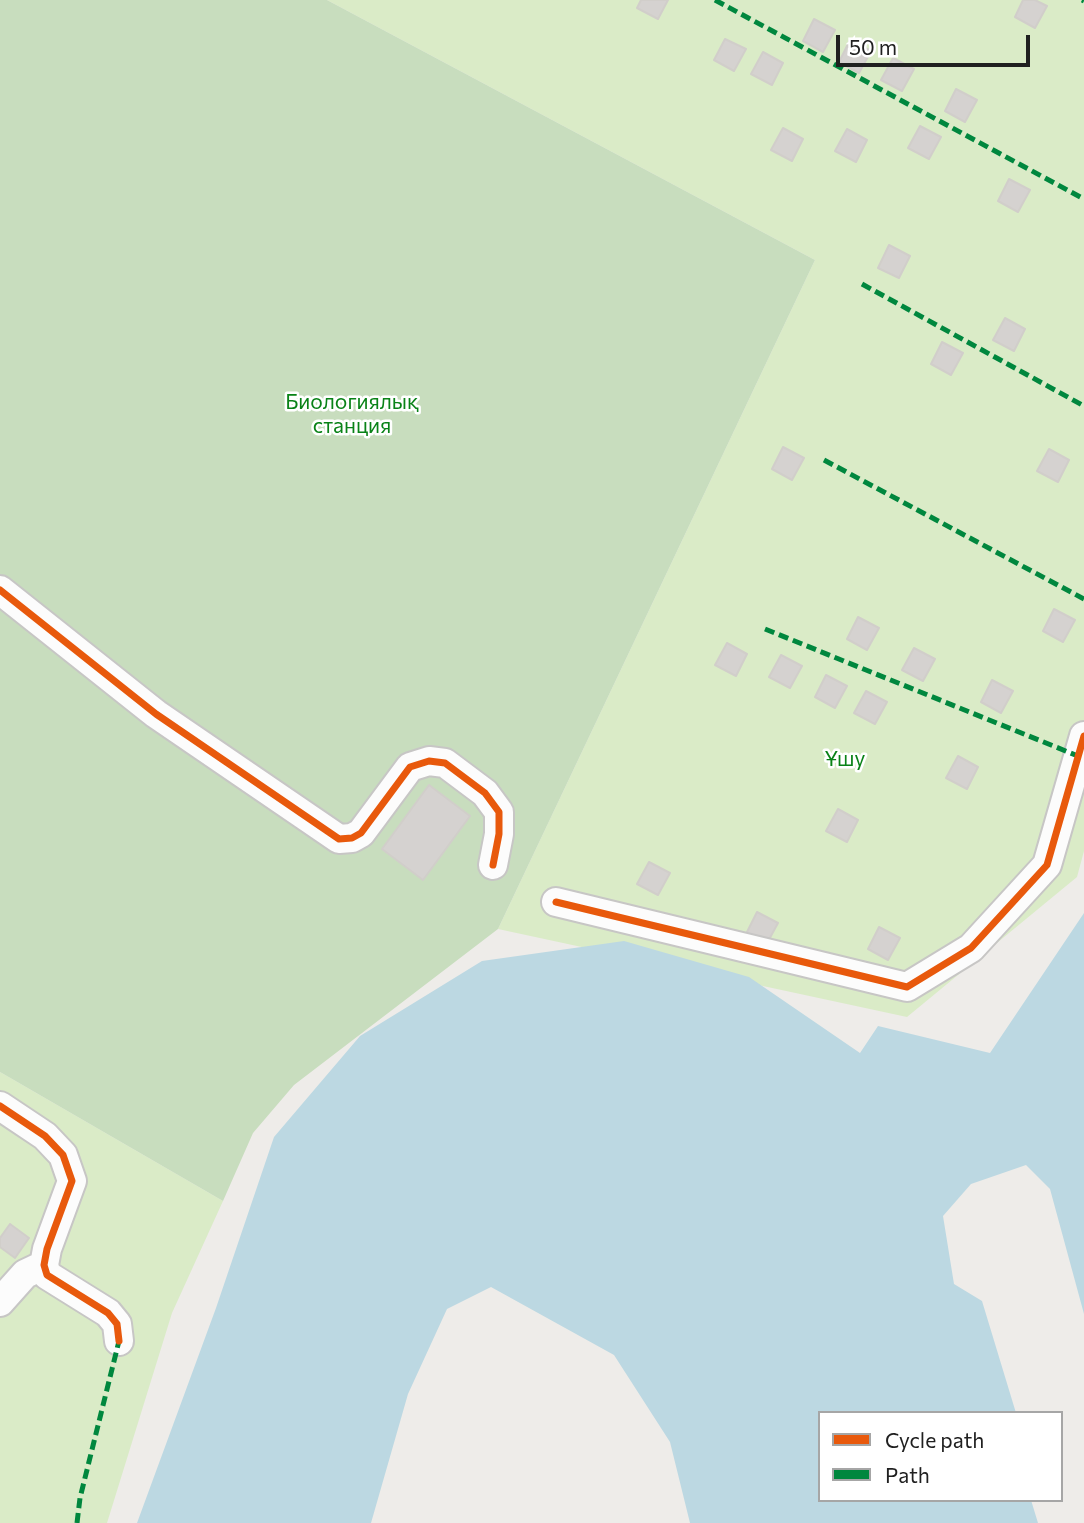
<!DOCTYPE html>
<meta charset="utf-8">
<style>
body{margin:0}
#map{position:relative;width:1084px;height:1523px;overflow:hidden;background:#eeece9;font-family:Commissioner,sans-serif}
canvas{display:block}
.legend{position:absolute;left:818px;top:1411px;width:245px;height:91px;box-sizing:border-box;background:#fff;border:2px solid #a6a6a6;margin:0;padding:9px 12px;list-style:none;font-size:21px;color:#202020}
.legend li{display:flex;align-items:center;gap:14px;height:35px}
.legend b{width:35px;border:2px solid #a6a6a6}
.scale{position:absolute;left:836px;top:35px;width:194px;height:32px;box-sizing:border-box;border:4px solid #202020;border-top:0;padding-left:9px;font-size:21px;line-height:24px;white-space:nowrap;color:#202020;-webkit-text-stroke:5px #fff;paint-order:stroke}
</style>
<div id="map">
<canvas width="1084" height="1523"></canvas>
<ul class="legend">
<li><b style="height:9px;background:#e8590c"></b>Cycle path</li>
<li><b style="height:9px;background:#00873e"></b>Path</li>
</ul>
<div class="scale">50 m</div>
</div>
<script>
const ctx = document.querySelector('canvas').getContext('2d');
ctx.lineJoin = 'round';
function paint(path, color) {
  ctx.fillStyle = color;
  ctx.fill(path, 'evenodd');
}
function toPath(rows) {
  const path = new Path2D();
  for (const r of rows) {
    path.moveTo(r[0], r[1]);
    for (let i = 2; i < r.length; i += 2) path.lineTo(r[i], r[i + 1]);
  }
  return path;
}
function strokePath(path, color, width, dash) {
  ctx.strokeStyle = color;
  ctx.lineWidth = width;
  ctx.lineCap = dash ? 'butt' : 'round';
  ctx.setLineDash(dash || []);
  ctx.stroke(path);
}
function write(font, color, halo, rows, align = 'center') {
  ctx.font = font + ' Commissioner,sans-serif';
  ctx.lineWidth = 5;
  ctx.setLineDash([]);
  ctx.textBaseline = 'middle';
  ctx.strokeStyle = halo;
  ctx.fillStyle = color;
  for (const [text, x, y, turn = 0] of rows) {
    ctx.save();
    ctx.translate(x, y);
    ctx.rotate((+turn || 0) * Math.PI / 180);
    ctx.textAlign = isNaN(turn) ? turn : align;
    if (halo) ctx.strokeText(text, 0, 0);
    ctx.fillText(text, 0, 0);
    ctx.restore();
  }
}
const grass = toPath([
 [327,0,1084,0,1084,851,1077,877,907,1017,498,929,815,260],
 [0,1072,223,1201,172,1313,107,1523,0,1523]
]);
const forest = toPath([
 [0,0,327,0,815,260,498,929,294,1085,253,1133,223,1201,0,1072]
]);
const water = toPath([
 [1084,913,1084,1314,1050,1189,1026,1165,971,1184,943,1216,954,1284,982,1301,1016,1413,820,1413,820,1500,1031,1500,1038,1523,690,1523,670,1442,614,1355,491,1287,447,1309,408,1394,371,1523,137,1523,216,1308,274,1137,360,1036,482,961,624,941,749,977,860,1053,878,1026,990,1053]
]);
const building = toPath([
 [641,0,668,0,658,19,637,8,641,0],
 [1023,0,1035,0,1047,6,1035,28,1015,17,1023,0],
 [814,19,835,30,823,52,803,41,814,19],
 [725,39,746,49,734,71,714,60,725,39],
 [850,40,871,51,859,73,839,62,850,40],
 [763,52,783,63,772,85,751,74,763,52],
 [893,58,914,69,902,91,881,80,893,58],
 [956,89,977,100,965,122,945,111,956,89],
 [920,126,941,137,929,159,908,148,920,126],
 [783,128,803,139,792,161,771,150,783,128],
 [847,129,867,140,856,162,835,151,847,129],
 [1009,179,1030,190,1018,212,998,201,1009,179],
 [889,245,910,256,899,278,878,268,889,245],
 [1005,318,1025,329,1014,351,993,340,1005,318],
 [942,342,963,353,951,375,931,364,942,342],
 [783,447,804,458,792,480,772,469,783,447],
 [1049,449,1069,460,1058,482,1037,471,1049,449],
 [1054,609,1075,620,1063,642,1043,631,1054,609],
 [858,617,879,628,867,650,847,639,858,617],
 [727,643,747,654,736,676,715,665,727,643],
 [914,648,935,659,923,681,902,670,914,648],
 [781,655,802,666,790,688,769,677,781,655],
 [826,675,847,686,835,708,815,697,826,675],
 [992,680,1013,691,1001,713,981,702,992,680],
 [866,691,887,702,875,724,854,713,866,691],
 [958,756,978,767,967,789,946,778,958,756],
 [429,785,470,816,423,880,382,849,429,785],
 [838,809,858,820,847,842,826,831,838,809],
 [649,862,670,873,658,895,637,884,649,862],
 [757,912,778,923,766,945,746,934,757,912],
 [879,927,900,938,888,960,868,949,879,927],
 [10,1224,29,1238,15,1258,0,1247,0,1238,10,1224]
]);
const street = toPath([
 [0,590,156,714,339,839,352,838,361,833,410,767,429,761,445,763,485,793,499,812,499,834,493,865],
 [556,902,907,987,971,948,1047,865,1084,736],
 [0,1106,45,1136,63,1155,72,1181,47,1249,44,1265,47,1275,108,1313,117,1324,119,1341],
 [0,1302,25,1274,44,1265]
]);
const quiet = toPath([
 [715,0,1084,199],
 [1082,0,1084,1],
 [862,284,1084,406],
 [824,460,1084,599],
 [765,629,1078,756],
 [77,1523,80,1498,119,1341]
]);
const cycleway = toPath([
 [0,590,156,714,339,839,352,838,361,833,410,767,429,761,445,763,485,793,499,812,499,834,493,865],
 [556,902,907,987,971,948,1047,865,1084,736],
 [0,1106,45,1136,63,1155,72,1181,47,1249,44,1265,47,1275,108,1313,117,1324,119,1341]
]);
const parkNames = [
 ["Биологиялық",352,402],
 ["станция",352,426],
 ["Ұшу",845,759]
];
paint(grass, '#daebc7');
paint(forest, '#c8ddbe');
paint(water, '#bcd8e2');
paint(building, '#d5d2d0');
strokePath(building, '#d1ceca', 2);
strokePath(street, '#c7c6c5', 32);
strokePath(street, '#fcfcfc', 28);
strokePath(quiet, '#00873e', 5, [10, 5]);
strokePath(cycleway, '#e8590c', 7);
write('21px', '#098217', '#fff', parkNames);
</script>
